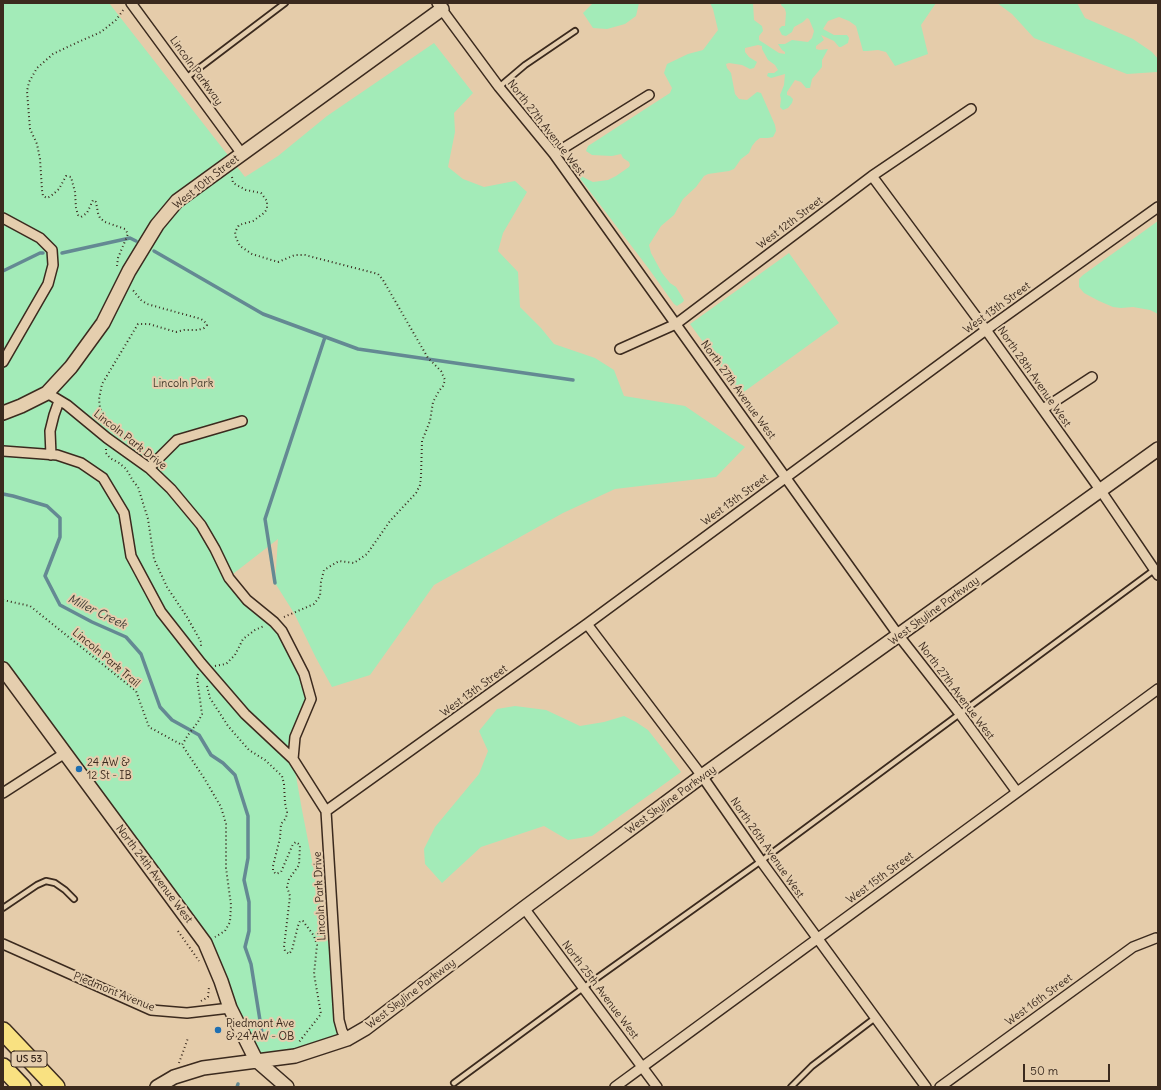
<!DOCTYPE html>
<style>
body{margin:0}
#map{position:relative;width:1161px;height:1090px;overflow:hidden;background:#e5ccaa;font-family:Delius,sans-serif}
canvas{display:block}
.frame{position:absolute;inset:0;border:4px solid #3b2a1e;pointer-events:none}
.scale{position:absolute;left:1023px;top:1064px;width:87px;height:18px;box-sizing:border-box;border:2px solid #3b2a1e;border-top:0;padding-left:5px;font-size:12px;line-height:14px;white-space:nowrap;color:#3b2a1e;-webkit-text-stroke:3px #e5ceae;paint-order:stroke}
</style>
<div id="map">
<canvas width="1161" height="1090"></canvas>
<div class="frame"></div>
<div class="scale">50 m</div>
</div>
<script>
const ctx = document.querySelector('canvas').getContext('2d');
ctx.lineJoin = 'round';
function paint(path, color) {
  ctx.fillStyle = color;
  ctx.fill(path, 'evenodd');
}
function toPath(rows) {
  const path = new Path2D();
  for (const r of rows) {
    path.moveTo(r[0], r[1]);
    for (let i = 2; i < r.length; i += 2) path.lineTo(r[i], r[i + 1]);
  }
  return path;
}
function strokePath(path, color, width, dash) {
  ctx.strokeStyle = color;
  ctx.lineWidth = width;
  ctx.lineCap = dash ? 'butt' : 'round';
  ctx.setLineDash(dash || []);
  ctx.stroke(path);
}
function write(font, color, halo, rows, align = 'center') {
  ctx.font = font + ' Delius,sans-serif';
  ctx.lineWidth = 4;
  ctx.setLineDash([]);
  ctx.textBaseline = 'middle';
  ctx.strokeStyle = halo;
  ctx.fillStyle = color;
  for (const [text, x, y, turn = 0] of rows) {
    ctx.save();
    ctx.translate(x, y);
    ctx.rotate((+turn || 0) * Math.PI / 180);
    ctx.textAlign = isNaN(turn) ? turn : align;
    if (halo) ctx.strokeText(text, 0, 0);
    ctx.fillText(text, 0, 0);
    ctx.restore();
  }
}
const green = toPath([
 [3,3,109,3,245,177,278,156,327,116,434,43,473,93,454,113,455,132,448,167,463,179,484,187,515,181,527,192,503,233,498,251,518,272,520,307,541,328,554,344,595,358,614,370,624,396,685,406,745,447,716,477,615,489,563,513,434,585,370,675,332,687,316,658,294,613,275,583,278,539,229,577,274,622,311,699,295,737,293,759,302,810,347,1039,256,1060,205,943,3,669],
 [593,3,639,3,636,16,625,24,607,29,593,28,583,13],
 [710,3,753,3,754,20,762,26,763,31,759,36,759,40,779,53,785,54,785,52,782,50,778,44,785,44,792,40,808,42,812,38,814,31,809,19,807,18,803,22,794,27,792,32,786,36,782,35,779,29,782,26,785,26,786,13,785,9,781,5,781,3,936,3,921,25,928,54,895,66,886,52,878,50,867,51,863,51,856,26,849,21,839,17,828,21,823,29,834,35,847,35,849,38,848,43,841,47,839,47,834,41,821,35,824,40,816,46,816,49,820,50,828,49,822,60,822,67,812,79,810,88,806,88,801,82,795,80,787,92,787,95,790,96,793,99,792,103,788,108,783,110,780,107,781,99,780,95,784,85,785,74,771,78,767,76,768,73,774,73,778,70,775,65,768,60,762,49,762,46,758,45,745,48,745,52,749,57,757,62,754,68,750,69,742,65,729,63,726,64,727,68,731,73,735,94,739,99,747,100,757,92,761,93,775,125,776,131,773,137,768,138,760,138,756,141,752,146,749,153,741,159,734,169,729,171,708,174,704,176,696,187,683,199,674,215,661,226,649,245,651,253,662,273,670,283,676,287,684,300,683,302,677,306,674,304,649,269,569,164,569,160,583,177,593,182,608,180,616,176,629,167,630,165,629,162,623,158,621,154,612,156,592,155,586,151,588,146,670,93,672,88,664,73,667,64,688,54,703,50,718,30,713,9],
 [997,3,1077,3,1085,18,1133,39,1152,52,1158,59,1157,72,1127,74,1034,38,1012,14],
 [1158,221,1158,314,1150,310,1133,307,1121,308,1113,307,1099,301,1084,293,1079,287,1079,279,1083,275],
 [789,253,839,323,741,394,690,324],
 [515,706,546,710,580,726,604,722,624,716,636,722,648,730,681,772,592,836,568,840,544,826,481,847,442,883,425,864,424,849,435,827,479,774,488,751,479,731,497,709]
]);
const stream = toPath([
 [154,251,263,314,358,349,573,380],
 [62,253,130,238,136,241],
 [3,271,40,253,43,253],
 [3,494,13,496,47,506,60,518,60,537,45,576,60,605,92,622,126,637,141,654,160,707,172,720,199,735,211,755,223,763,235,775,248,816,248,858,244,880,249,902,249,931,245,947,251,964,262,1033],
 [275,583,265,519,325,337],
 [237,1087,238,1084]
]);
const path = toPath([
 [232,177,233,183,246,190,261,193,267,201,267,209,264,213,253,221,239,225,235,232,236,238,240,246,252,254,278,262,295,255,305,255,378,274,383,280,428,358,441,371,445,380,443,386,439,391,433,402,430,421,422,441,421,476,420,485,416,493,390,521,367,554,354,563,339,561,324,570,321,582,320,596,314,604,284,617],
 [117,266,118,258,128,234,125,229,105,222,100,218,98,213,96,202,93,200,87,213,81,217,78,215,76,208,75,192,71,177,66,176,59,189,51,196,47,198,43,196,42,190,40,159,37,144,30,129,27,91,29,82,37,68,53,54,76,43,101,32,116,20,124,9],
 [107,425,105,417,100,408,99,399,102,384,138,324,149,324,176,332,184,330,198,330,204,328,207,325,204,321,201,319,147,304,141,300,132,289],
 [106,449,106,453,110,458,119,463,125,468,128,472,133,481,138,487,148,519,154,559,167,587,187,617,201,642,201,646],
 [3,600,30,606,136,691,149,727,182,745],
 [215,666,226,664,235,655,243,639,255,630,264,626],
 [198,674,197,678,202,714,198,722,188,735,182,745,204,778,221,807,226,824,226,868,231,905,230,922,225,931,215,937],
 [207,686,210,698,228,726,249,750,265,760,282,776,284,784,285,803,287,812,286,818,281,824,280,838,273,866,273,871,276,874,281,872,293,844,296,842,300,845,299,865,289,879,287,887,290,896,284,947,285,951,289,954,292,950,298,926,300,921,303,921,314,936,317,945,314,974,321,1014,299,1042],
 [178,931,199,961],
 [201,1001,208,997,209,987],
 [179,1063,188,1038]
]);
const lane = toPath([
 [186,78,285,3],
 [499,87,525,65,575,31],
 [3,908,37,885,46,881,55,883,65,890,74,899],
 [454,1083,583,988,761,861,1154,570],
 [791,1087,812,1066,875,1018]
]);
const street = toPath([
 [131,3,242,154],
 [437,3,499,87,554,154,899,636,960,714,1017,792],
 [554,154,649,95],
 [872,176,986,330,1101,491,1158,575],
 [3,218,40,238,52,250,53,265,48,284,3,362],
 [620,349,676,324,872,176,971,109],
 [47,393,67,405,107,438,149,468,171,489,201,525,215,549,229,578,247,600,274,622,282,631,304,674,311,699,295,737,293,759],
 [1043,409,1092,377],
 [3,451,57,455,81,463,103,478,124,513,131,556,161,612,201,663,245,714,293,759,326,811,339,1020,342,1031,347,1039],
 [51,455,50,431,54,415,59,401],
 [149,468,177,440,242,421],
 [587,624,702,776,761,861,926,1087],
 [3,793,65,753],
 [326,811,587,624,986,330,1158,207],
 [524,908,657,1087],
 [3,944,151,1010,187,1013,230,1008],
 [615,1087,1158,689],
 [940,1087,1133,947,1156,938]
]);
const secondary = toPath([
 [3,413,21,406,47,393,71,367,103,323,129,271,157,225,177,201,442,9],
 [3,669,205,943,221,981,230,1008,256,1060,287,1087],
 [157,1087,174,1077,203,1068,295,1056,347,1039,366,1028,524,908,702,776,1158,449]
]);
const highway = toPath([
 [3,1031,56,1087],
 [3,1067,22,1087]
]);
const markers = [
 [79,769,4,"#1f6fb2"],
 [218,1030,4,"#1f6fb2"]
];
const shields = [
 [29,1059,36]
];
const shieldNames = [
 ["US 53",29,1059]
];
const streetNames = [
 ["Lincoln Parkway",196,71,54],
 ["North 27th Avenue West",546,128,52],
 ["West 10th Street",206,182,-38],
 ["West 12th Street",790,223,-37],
 ["West 13th Street",997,308,-36],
 ["North 28th Avenue West",1034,377,55],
 ["North 27th Avenue West",738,390,54],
 ["Lincoln Park Drive",130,440,38],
 ["West 13th Street",735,500,-36],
 ["West Skyline Parkway",934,611,-36],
 ["Lincoln Park Trail",106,658,40],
 ["West 13th Street",474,691,-36],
 ["North 27th Avenue West",956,691,53],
 ["West Skyline Parkway",671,800,-36],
 ["North 26th Avenue West",767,848,55],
 ["North 24th Avenue West",154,874,53],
 ["West 15th Street",880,878,-36],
 ["Lincoln Park Drive",320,896,-93],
 ["North 25th Avenue West",600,990,53],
 ["Piedmont Avenue",114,992,22],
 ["West Skyline Parkway",411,994,-37],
 ["West 16th Street",1039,1000,-36]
];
const parkNames = [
 ["Lincoln Park",183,384]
];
const poiNames = [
 ["24 AW &",87,763],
 ["12 St - IB",87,776],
 ["Piedmont Ave",226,1024],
 ["& 24 AW - OB",226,1037]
];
const waterNames = [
 ["Miller Creek",97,612,26]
];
paint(green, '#a3ebb8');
strokePath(stream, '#648993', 3.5);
strokePath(lane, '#3b2a1e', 8);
strokePath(street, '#3b2a1e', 12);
strokePath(secondary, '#3b2a1e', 16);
strokePath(highway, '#3b2a1e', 20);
strokePath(path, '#3b2a1e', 2, [1, 3]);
strokePath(lane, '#e5ceae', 4.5);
strokePath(street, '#e5ceae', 9);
strokePath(secondary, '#e5ceae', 13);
strokePath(highway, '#f9e181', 17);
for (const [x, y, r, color] of markers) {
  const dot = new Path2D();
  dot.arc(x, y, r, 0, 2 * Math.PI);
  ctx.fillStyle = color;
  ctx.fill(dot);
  strokePath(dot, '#e5ceae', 1.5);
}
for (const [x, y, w] of shields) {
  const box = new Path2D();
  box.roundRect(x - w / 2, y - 8, w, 16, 3);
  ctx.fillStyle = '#e5ceae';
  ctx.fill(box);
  strokePath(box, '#3b2a1e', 1);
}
write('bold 10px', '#3b2a1e', null, shieldNames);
write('11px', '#3b2a1e', '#e5ceae', streetNames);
write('11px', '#453d2d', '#e5ceae', parkNames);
write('11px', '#3b2a1e', '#e5ceae', poiNames, 'left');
write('italic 12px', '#45423b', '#e5ceae', waterNames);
</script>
